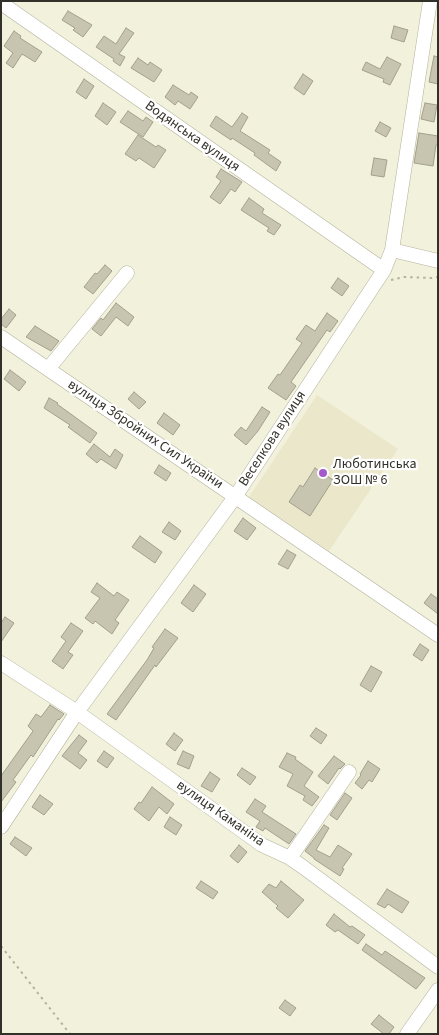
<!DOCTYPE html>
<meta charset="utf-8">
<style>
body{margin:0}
#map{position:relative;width:439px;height:1035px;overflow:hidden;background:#f2f1db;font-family:"Source Sans 3",sans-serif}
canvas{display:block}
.frame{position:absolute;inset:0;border:2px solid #323129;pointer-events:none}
</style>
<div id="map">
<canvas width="439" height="1035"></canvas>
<div class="frame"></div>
</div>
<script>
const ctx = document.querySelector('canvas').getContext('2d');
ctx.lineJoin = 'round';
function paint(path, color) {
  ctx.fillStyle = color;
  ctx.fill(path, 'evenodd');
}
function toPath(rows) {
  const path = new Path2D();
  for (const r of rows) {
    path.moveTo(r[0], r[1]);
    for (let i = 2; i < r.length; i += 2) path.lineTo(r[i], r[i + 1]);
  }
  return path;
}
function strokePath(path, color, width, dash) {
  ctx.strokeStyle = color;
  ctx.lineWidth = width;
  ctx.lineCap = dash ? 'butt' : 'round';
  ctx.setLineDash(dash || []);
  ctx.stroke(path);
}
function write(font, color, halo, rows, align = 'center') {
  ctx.font = font + ' "Source Sans 3",sans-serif';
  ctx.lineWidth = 4.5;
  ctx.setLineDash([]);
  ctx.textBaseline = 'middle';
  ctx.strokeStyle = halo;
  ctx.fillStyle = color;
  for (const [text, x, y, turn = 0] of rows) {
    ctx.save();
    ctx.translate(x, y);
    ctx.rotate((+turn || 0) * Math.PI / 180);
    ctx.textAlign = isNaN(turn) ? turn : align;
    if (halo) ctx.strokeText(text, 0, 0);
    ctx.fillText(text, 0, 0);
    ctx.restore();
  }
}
const built = toPath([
 [317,395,398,449,329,551,249,497]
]);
const building = toPath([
 [68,11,92,25,83,37,73,30,75,28,62,20,68,11],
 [394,26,408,30,404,42,391,38,394,26],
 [126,28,134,33,119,54,125,57,120,66,113,61,114,59,96,47,104,36,116,44,126,28],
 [14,31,21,36,20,38,42,52,35,62,22,54,13,68,6,63,13,53,4,46,14,31],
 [434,56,438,57,438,84,429,82,434,56],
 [387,57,401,64,390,85,383,82,384,79,362,70,366,62,380,69,387,57],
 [138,58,148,65,150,62,162,70,154,82,131,68,138,58],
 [303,74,313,81,304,95,294,88,303,74],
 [84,79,94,86,86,99,76,92,84,79],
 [173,85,189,95,191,92,198,97,190,109,178,101,175,105,165,97,173,85],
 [103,103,116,112,107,125,95,116,103,103],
 [425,103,437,105,434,122,421,119,425,103],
 [128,111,143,121,146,117,153,122,143,137,120,122,128,111],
 [242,113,248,117,240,131,270,150,268,153,281,162,276,171,254,155,255,153,232,138,231,140,210,126,216,116,232,127,242,113],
 [380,122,391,128,386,137,375,131,380,122],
 [419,133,438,136,438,145,436,145,433,166,414,163,419,133],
 [138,135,156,147,158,145,166,150,154,168,139,158,136,161,125,154,138,135],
 [374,158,387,160,384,177,371,175,374,158],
 [221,169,242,182,235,192,231,189,220,204,210,197,221,181,216,177,221,169],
 [249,198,264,209,262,213,281,225,274,235,267,231,269,228,241,210,249,198],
 [105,265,112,271,93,294,84,287,95,273,97,274,105,265],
 [338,278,349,286,342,296,331,288,338,278],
 [116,303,134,317,128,326,116,317,101,336,92,329,101,318,103,320,116,303],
 [9,309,16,315,6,328,1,324,1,319,9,309],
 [327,313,338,321,330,332,327,330,291,382,296,386,286,400,268,388,278,374,280,375,302,343,296,339,306,325,315,331,327,313],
 [35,326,59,341,51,351,26,337,35,326],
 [10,370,26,382,19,391,4,379,10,370],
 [134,392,146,402,139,409,128,399,134,392],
 [49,398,58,403,57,404,97,433,90,443,68,427,70,425,44,408,49,398],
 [262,407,270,412,258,431,246,445,234,435,241,427,246,431,262,407],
 [164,413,180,425,173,435,157,423,164,413],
 [94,444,110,457,115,449,123,455,116,469,101,459,97,463,86,454,94,444],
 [159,465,171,473,166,481,154,473,159,465],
 [315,468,333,480,310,516,289,502,300,485,303,487,315,468],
 [243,518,256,528,247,540,234,531,243,518],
 [169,522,181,531,175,540,162,532,169,522],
 [140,536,162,552,155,563,132,547,140,536],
 [287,550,296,555,288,569,278,564,287,550],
 [97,583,114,596,117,592,129,600,115,620,119,623,112,634,95,621,93,624,85,618,100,598,91,592,97,583],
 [194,585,206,594,193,612,181,603,194,585],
 [431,594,438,599,438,614,424,603,431,594],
 [5,617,14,623,1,642,1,623,5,617],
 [71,623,83,631,68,652,73,655,63,669,52,661,66,641,61,637,71,623],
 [165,629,178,638,156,667,155,665,116,720,107,714,147,660,154,648,152,647,165,629],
 [420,644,429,650,422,661,413,655,420,644],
 [371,666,382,672,371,692,360,685,371,666],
 [50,705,64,714,59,720,58,719,33,757,31,755,13,780,16,782,1,802,1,776,33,731,28,726,36,714,41,717,50,705],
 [316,728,327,735,321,744,310,736,316,728],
 [174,733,183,740,175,751,166,744,174,733],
 [79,735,87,741,78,753,87,760,80,769,62,756,79,735],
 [104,751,114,758,107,768,97,761,104,751],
 [183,751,194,756,189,769,177,764,183,751],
 [287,753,296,757,295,759,313,772,304,786,319,797,312,806,303,800,305,796,287,786,293,774,279,767,287,753],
 [334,756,345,764,340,769,339,768,328,784,318,776,334,756],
 [368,761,380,769,372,782,369,780,362,789,355,783,361,775,360,774,368,761],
 [242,768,256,777,250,785,237,775,242,768],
 [210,772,220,779,212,792,201,786,210,772],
 [152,787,174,804,167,814,159,807,149,821,134,809,139,802,141,803,152,787],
 [345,793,352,798,337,820,330,815,345,793],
 [40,795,53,804,44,815,32,807,40,795],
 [255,799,266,806,262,812,296,834,289,844,265,828,263,831,256,827,260,821,246,812,255,799],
 [170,817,182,825,176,835,164,827,170,817],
 [324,825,329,828,316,850,330,857,338,845,352,854,342,868,344,869,340,876,314,859,314,858,305,851,324,825],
 [15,837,32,848,26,856,10,844,15,837],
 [239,845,247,852,238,863,230,856,239,845],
 [201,881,218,892,213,899,196,888,201,881],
 [281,881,304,900,288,918,276,908,278,906,262,892,269,884,276,888,281,881],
 [387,889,409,902,402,913,388,904,385,908,377,904,387,889],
 [334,914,350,927,352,926,365,935,358,944,338,930,335,932,326,925,334,914],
 [366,944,382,955,385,951,425,978,416,989,362,950,366,944],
 [285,1000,296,1008,290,1016,279,1008,285,1000],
 [379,1015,394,1027,389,1034,384,1034,371,1024,379,1015]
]);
const path = toPath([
 [391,280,404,277,432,278,438,277],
 [1,946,70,1034]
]);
const minor = toPath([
 [1,3,384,270],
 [392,250,438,261],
 [1,337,438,635],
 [48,369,127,273],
 [1,663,77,712,262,845,290,858,303,867,438,967],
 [1,827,77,712,235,497,384,270,392,250,430,1],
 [290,858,349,772],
 [407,1034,438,990]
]);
const markers = [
 [323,473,5,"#a558ca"]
];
const streetNames = [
 ["Водянська вулиця",192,137,35],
 ["вулиця Збройних Сил України",145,435,34],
 ["Веселкова вулиця",273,439,-57],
 ["вулиця Каманіна",220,814,35]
];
const poiNames = [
 ["Люботинська",333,465],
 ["ЗОШ № 6",333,481]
];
paint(built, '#eae7ca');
paint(building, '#c7c5b0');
strokePath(building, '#a2a08c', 1);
strokePath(minor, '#b4b29e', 15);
strokePath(path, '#b3b2a1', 2, [2.5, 4]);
strokePath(minor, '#fff', 14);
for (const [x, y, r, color] of markers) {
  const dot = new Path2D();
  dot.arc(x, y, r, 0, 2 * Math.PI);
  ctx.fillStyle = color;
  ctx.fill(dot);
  strokePath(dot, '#fff', 2);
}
write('14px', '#323129', '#fff', streetNames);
write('14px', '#323129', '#fff', poiNames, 'left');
</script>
